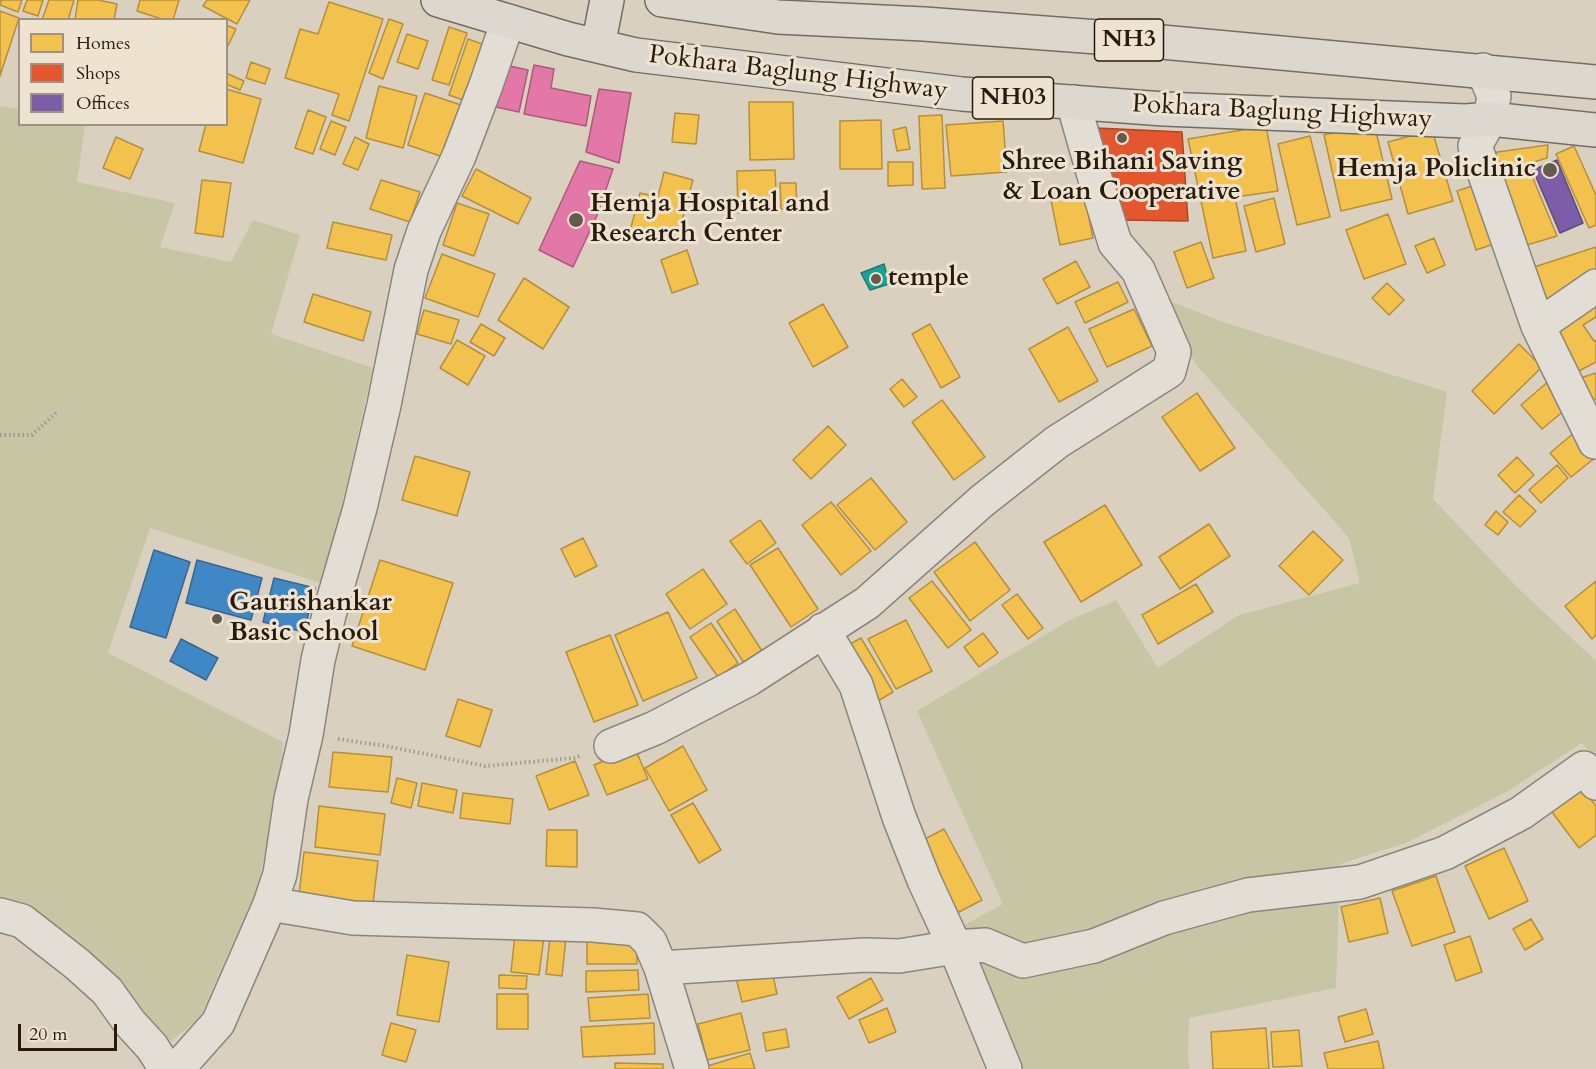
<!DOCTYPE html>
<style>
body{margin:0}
#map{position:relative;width:1596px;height:1069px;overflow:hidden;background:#dad0c0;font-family:Cardo,serif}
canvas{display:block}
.legend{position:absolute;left:18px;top:18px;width:210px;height:108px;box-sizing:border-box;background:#eee2d0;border:2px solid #9f9282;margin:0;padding:8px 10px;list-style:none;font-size:18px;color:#281b0e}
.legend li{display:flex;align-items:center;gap:12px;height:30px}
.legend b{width:30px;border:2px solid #9f9282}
.scale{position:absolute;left:18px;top:1024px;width:99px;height:27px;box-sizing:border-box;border:3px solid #281b0e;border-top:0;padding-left:8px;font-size:18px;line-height:21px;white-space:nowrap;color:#281b0e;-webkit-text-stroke:4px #eee2d0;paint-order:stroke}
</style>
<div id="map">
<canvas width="1596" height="1069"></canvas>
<ul class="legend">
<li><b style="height:16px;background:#f2c14e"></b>Homes</li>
<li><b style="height:16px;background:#e4572e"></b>Shops</li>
<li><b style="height:16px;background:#7b5ea7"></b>Offices</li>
</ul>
<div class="scale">20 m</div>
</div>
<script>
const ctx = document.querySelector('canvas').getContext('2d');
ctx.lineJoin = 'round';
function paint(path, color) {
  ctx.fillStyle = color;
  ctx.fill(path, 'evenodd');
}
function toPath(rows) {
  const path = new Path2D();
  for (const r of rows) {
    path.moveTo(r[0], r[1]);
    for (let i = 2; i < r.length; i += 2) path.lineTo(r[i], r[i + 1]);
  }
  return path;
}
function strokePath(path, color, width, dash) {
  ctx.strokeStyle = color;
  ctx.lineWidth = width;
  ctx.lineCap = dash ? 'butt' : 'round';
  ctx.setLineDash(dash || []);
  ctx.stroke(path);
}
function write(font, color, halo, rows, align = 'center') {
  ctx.font = font + ' Cardo,serif';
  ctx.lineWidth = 6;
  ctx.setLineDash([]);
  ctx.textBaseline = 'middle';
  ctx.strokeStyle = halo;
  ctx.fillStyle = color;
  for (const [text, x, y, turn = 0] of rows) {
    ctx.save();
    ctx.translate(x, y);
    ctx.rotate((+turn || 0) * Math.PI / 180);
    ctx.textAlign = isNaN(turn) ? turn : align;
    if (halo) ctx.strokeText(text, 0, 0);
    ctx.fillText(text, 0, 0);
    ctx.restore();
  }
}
const green = toPath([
 [0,106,19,109,20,124,85,125,77,182,175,203,160,247,231,262,253,220,300,235,271,334,373,368,324,584,150,528,108,653,283,742,278,792,258,886,199,1019,171,1041,85,948,31,910,0,901],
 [1154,295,1223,322,1447,392,1433,499,1515,585,1596,661,1596,761,1582,743,1508,791,1406,843,1340,864,1336,988,1189,1018,1188,1059,1190,1069,1004,1069,944,936,1003,904,917,711,1068,621,1116,600,1158,668,1239,615,1360,583,1349,538,1198,367]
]);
const homes = toPath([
 [1,0,22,0,18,12,0,5,1,0],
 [27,0,43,0,38,16,23,11,27,0],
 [49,0,74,0,68,20,42,20,49,0],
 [78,0,98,0,117,4,114,20,75,20,78,0],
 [140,0,179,0,173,20,165,20,137,11,140,0],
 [207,0,250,0,237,24,203,6,207,0],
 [329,2,383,19,349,121,332,115,339,94,285,78,300,29,318,34,329,2],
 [0,11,19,18,0,76,0,11],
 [389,19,403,24,383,79,369,73,389,19],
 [226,25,236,29,226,50,226,25],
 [449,27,467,33,449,85,432,80,449,27],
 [407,34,428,41,418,69,397,62,407,34],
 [468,39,485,45,466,101,449,95,468,39],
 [251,62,270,69,265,84,246,78,251,62],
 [226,73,244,81,240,90,226,84,226,73],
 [379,86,417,96,403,148,366,138,379,86],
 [226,89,261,99,243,163,199,151,206,124,226,124,226,89],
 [425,93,461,105,443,157,408,145,425,93],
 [749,102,793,102,794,159,750,160,749,102],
 [308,110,326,117,313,154,295,148,308,110],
 [675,113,699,115,696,144,672,142,675,113],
 [942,115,945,188,922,189,919,116,942,115],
 [881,120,882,169,840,169,840,121,881,120],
 [331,121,346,127,335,155,320,149,331,121],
 [1003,121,1007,172,951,176,946,125,1003,121],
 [1374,123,1392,199,1341,211,1324,135,1374,123],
 [1266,126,1278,191,1235,197,1246,251,1213,258,1188,139,1266,126],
 [906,127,910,149,897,151,893,130,906,127],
 [1432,130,1453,201,1408,214,1388,142,1432,130],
 [1310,136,1330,217,1297,225,1278,144,1310,136],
 [116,137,143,149,130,179,103,168,116,137],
 [355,137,369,144,358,170,343,164,355,137],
 [1548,145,1547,158,1527,164,1557,236,1520,247,1483,154,1548,145],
 [1574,146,1596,195,1596,225,1589,228,1556,154,1574,146],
 [888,162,913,162,913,185,888,186,888,162],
 [476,169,531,198,518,224,462,196,476,169],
 [775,170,777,211,738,213,737,171,775,170],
 [664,172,693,180,676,243,630,231,640,193,658,197,664,172],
 [202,180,231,183,223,237,195,233,202,180],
 [381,180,420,192,410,222,370,209,381,180],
 [780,183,796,183,797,209,781,209,780,183],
 [1481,183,1500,242,1476,250,1457,191,1481,183],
 [1083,188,1093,238,1060,245,1050,195,1083,188],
 [1274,198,1285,244,1256,252,1244,206,1274,198],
 [457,203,489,214,474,256,443,245,457,203],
 [1388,214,1406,264,1364,279,1346,230,1388,214],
 [333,222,392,235,386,260,327,248,333,222],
 [1434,238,1445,265,1427,273,1415,246,1434,238],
 [1201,242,1214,278,1187,288,1174,252,1201,242],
 [1596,247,1596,280,1546,317,1525,270,1596,247],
 [687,250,698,284,672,293,661,260,687,250],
 [442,254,495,274,478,317,425,298,442,254],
 [1076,261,1090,287,1057,304,1043,279,1076,261],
 [524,278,569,307,543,349,498,320,524,278],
 [1118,282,1128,302,1085,323,1075,302,1118,282],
 [1387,283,1404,300,1389,315,1372,298,1387,283],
 [1596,292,1596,317,1583,325,1594,341,1596,340,1596,362,1579,371,1549,322,1596,292],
 [313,294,371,312,363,341,304,322,313,294],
 [823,304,848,347,813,367,789,323,823,304],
 [1134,309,1152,346,1107,367,1089,329,1134,309],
 [424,310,459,320,451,344,417,334,424,310],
 [481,324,505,338,494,356,470,342,481,324],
 [930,324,960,377,941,388,912,334,930,324],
 [1068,327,1098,381,1059,402,1029,349,1068,327],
 [457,340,485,356,468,385,440,368,457,340],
 [1519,344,1542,367,1494,414,1472,391,1519,344],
 [1596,373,1596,399,1583,403,1574,380,1596,373],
 [902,379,917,397,904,407,890,389,902,379],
 [1550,380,1571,405,1542,429,1521,405,1550,380],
 [1197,393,1235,448,1200,471,1162,417,1197,393],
 [942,400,985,457,954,480,912,422,942,400],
 [828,426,846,445,811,479,793,460,828,426],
 [1575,432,1596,457,1571,477,1550,453,1575,432],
 [415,456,470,472,457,516,402,500,415,456],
 [1517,457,1534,475,1515,493,1498,475,1517,457],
 [1557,465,1568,478,1541,503,1529,490,1557,465],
 [871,478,907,522,875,550,837,505,871,478],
 [1519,495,1536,511,1520,527,1503,512,1519,495],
 [831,502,871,551,841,575,802,525,831,502],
 [1105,505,1142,565,1081,602,1044,542,1105,505],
 [1496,511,1508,522,1498,535,1485,525,1496,511],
 [760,520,776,543,747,564,730,541,760,520],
 [1209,524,1230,556,1180,589,1159,557,1209,524],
 [1313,531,1343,560,1309,595,1279,566,1313,531],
 [583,538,597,566,575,577,561,549,583,538],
 [975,542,1010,590,970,621,934,572,975,542],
 [778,548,818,609,791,627,750,565,778,548],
 [380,560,453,583,425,670,352,646,380,560],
 [703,569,727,604,690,629,666,594,703,569],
 [932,581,971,630,948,648,909,598,932,581],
 [1596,581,1596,635,1592,639,1565,606,1596,581],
 [1196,584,1213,612,1158,644,1142,615,1196,584],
 [1017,594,1043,628,1028,639,1002,605,1017,594],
 [735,609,762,651,744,663,717,621,735,609],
 [668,612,697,678,643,701,615,635,668,612],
 [906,620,932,671,896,689,868,639,906,620],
 [711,623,738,663,718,677,690,637,711,623],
 [983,633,998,653,979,667,964,647,983,633],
 [610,635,638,705,594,722,566,652,610,635],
 [861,638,893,692,873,704,841,649,861,638],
 [458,699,492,710,480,747,446,736,458,699],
 [683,746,707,790,669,811,645,768,683,746],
 [635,748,648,779,607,795,594,765,635,748],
 [333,752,392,757,388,792,329,787,333,752],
 [575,761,589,795,549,810,536,776,575,761],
 [397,778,417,783,411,808,391,803,397,778],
 [422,783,457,790,453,813,418,806,422,783],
 [1580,785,1596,806,1596,835,1579,848,1549,808,1580,785],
 [463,793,513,799,510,824,460,818,463,793],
 [693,803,721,850,699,863,671,815,693,803],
 [319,806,385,814,380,855,315,847,319,806],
 [944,829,982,900,953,915,915,844,944,829],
 [547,830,577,830,577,867,546,866,547,830],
 [1504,848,1528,901,1489,919,1465,866,1504,848],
 [304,852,378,861,373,904,299,895,304,852],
 [1436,876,1455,932,1412,946,1392,891,1436,876],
 [1380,898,1388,933,1349,942,1341,907,1380,898],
 [1531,919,1543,939,1525,950,1513,929,1531,919],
 [515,934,544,937,539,975,511,972,515,934],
 [1470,936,1482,972,1456,981,1444,945,1470,936],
 [550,937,566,938,562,976,546,974,550,937],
 [587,941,637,942,637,964,587,964,587,941],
 [407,955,449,962,439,1022,397,1015,407,955],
 [771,966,777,994,742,1002,735,974,771,966],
 [638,970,639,990,586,992,586,971,638,970],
 [499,975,527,976,526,989,499,988,499,975],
 [871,978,883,1000,849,1019,837,997,871,978],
 [497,994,528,994,528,1029,497,1029,497,994],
 [648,994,650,1018,590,1021,588,998,648,994],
 [887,1008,896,1032,869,1043,859,1020,887,1008],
 [1366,1009,1373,1034,1345,1042,1338,1017,1366,1009],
 [741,1013,750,1050,707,1060,698,1024,741,1013],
 [391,1023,416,1030,406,1062,382,1055,391,1023],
 [654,1023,655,1054,583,1057,581,1027,654,1023],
 [1266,1028,1269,1069,1213,1069,1211,1032,1266,1028],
 [786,1029,789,1047,766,1051,763,1033,786,1029],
 [1299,1030,1302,1066,1273,1067,1271,1032,1299,1030],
 [1378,1041,1384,1069,1328,1069,1324,1053,1378,1041],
 [750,1053,755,1069,701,1069,701,1068,750,1053],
 [615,1063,663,1064,663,1069,615,1069,615,1063]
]);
const shops = toPath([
 [1097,128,1182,132,1188,221,1121,220,1097,128]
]);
const offices = toPath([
 [1557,160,1583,223,1560,233,1533,170,1557,160]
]);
const schools = toPath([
 [154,550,190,562,166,638,130,627,154,550],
 [197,560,262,578,251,620,186,603,197,560],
 [274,578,315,588,304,632,263,622,274,578],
 [181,639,218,658,206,680,170,661,181,639]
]);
const health = toPath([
 [505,65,528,70,519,112,496,107,505,65],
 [534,65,554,69,551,88,591,96,586,126,524,114,534,65],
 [599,89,631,93,619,163,586,152,599,89],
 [580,161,613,169,596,218,573,267,539,250,580,161]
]);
const public = toPath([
 [884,264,889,284,870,290,861,273,884,264]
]);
const path = toPath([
 [0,435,32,435,56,413],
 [338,739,386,746,485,766,574,758,582,755]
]);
const street = toPath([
 [1483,70,1494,96,1490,119,1475,146,1538,326,1595,442],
 [1538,326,1596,286],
 [823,630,856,685,899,817,924,880,955,947,1005,1069],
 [611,746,655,728,749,679,867,603,982,501,1057,442,1169,371,1174,352,1138,270,1115,243,1093,172,1073,102],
 [270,904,353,918,593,925,637,929,650,942,661,968,692,1069],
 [0,915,22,921,77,964,107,991,130,1023,152,1047,166,1069],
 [661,968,865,955,899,956,955,947,985,945,1023,961,1094,946,1164,918,1248,895,1360,882,1445,853,1521,813,1584,768,1596,783],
 [177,1069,218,1023,270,904,280,874,291,799,306,735,318,660,329,615,360,508,384,405,411,270,424,231,459,156,486,85,508,21]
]);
const highway = toPath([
 [438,0,568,39,636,55,962,94,1164,109,1466,121,1490,119,1596,130],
 [662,0,778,17,924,24,1151,41,1596,82],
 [598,46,607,0]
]);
const markers = [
 [1122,138,6,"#665a4c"],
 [1550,170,8,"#665a4c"],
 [576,220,8,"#665a4c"],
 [876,279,6,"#665a4c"],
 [217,619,6,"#665a4c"]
];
const shields = [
 [1129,40,69],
 [1013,98,81]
];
const shieldNames = [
 ["NH3",1129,40],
 ["NH03",1013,98]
];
const streetNames = [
 ["Pokhara Baglung Highway",798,74,7],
 ["Pokhara Baglung Highway",1282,113,3]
];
const poiNames = [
 ["Shree Bihani Saving",1122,163,"center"],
 ["& Loan Cooperative",1122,193,"center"],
 ["Hemja Policlinic",1536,170,"right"],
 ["Hemja Hospital and",590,205],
 ["Research Center",590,235],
 ["temple",888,279],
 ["Gaurishankar",229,604],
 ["Basic School",229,634]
];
paint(green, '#c6c5a4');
paint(homes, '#f2c14e');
strokePath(homes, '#b58f3b', 1.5);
paint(shops, '#e4572e');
strokePath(shops, '#ac4524', 1.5);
paint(offices, '#7b5ea7');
strokePath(offices, '#624a79', 1.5);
paint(schools, '#3f88c5');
strokePath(schools, '#38678e', 1.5);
paint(health, '#e377a8');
strokePath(health, '#ab5b7a', 1.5);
paint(public, '#17a398');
strokePath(public, '#1c7a6f', 1.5);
strokePath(street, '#8c857b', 36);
strokePath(highway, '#746c62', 36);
strokePath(path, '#a09a93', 4, [1.5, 3]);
strokePath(street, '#e2ded6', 33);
strokePath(highway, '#ddd8cf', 33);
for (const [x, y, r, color] of markers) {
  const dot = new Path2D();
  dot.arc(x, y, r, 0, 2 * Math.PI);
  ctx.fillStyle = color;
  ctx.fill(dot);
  strokePath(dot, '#eee2d0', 2);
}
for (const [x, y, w] of shields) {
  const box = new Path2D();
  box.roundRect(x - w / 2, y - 21, w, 42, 4.5);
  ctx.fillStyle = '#eee2d0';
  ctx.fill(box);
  strokePath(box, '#281b0e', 1.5);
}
write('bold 24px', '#281b0e', null, shieldNames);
write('26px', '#281b0e', '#eee2d0', streetNames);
write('bold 26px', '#281b0e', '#eee2d0', poiNames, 'left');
</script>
